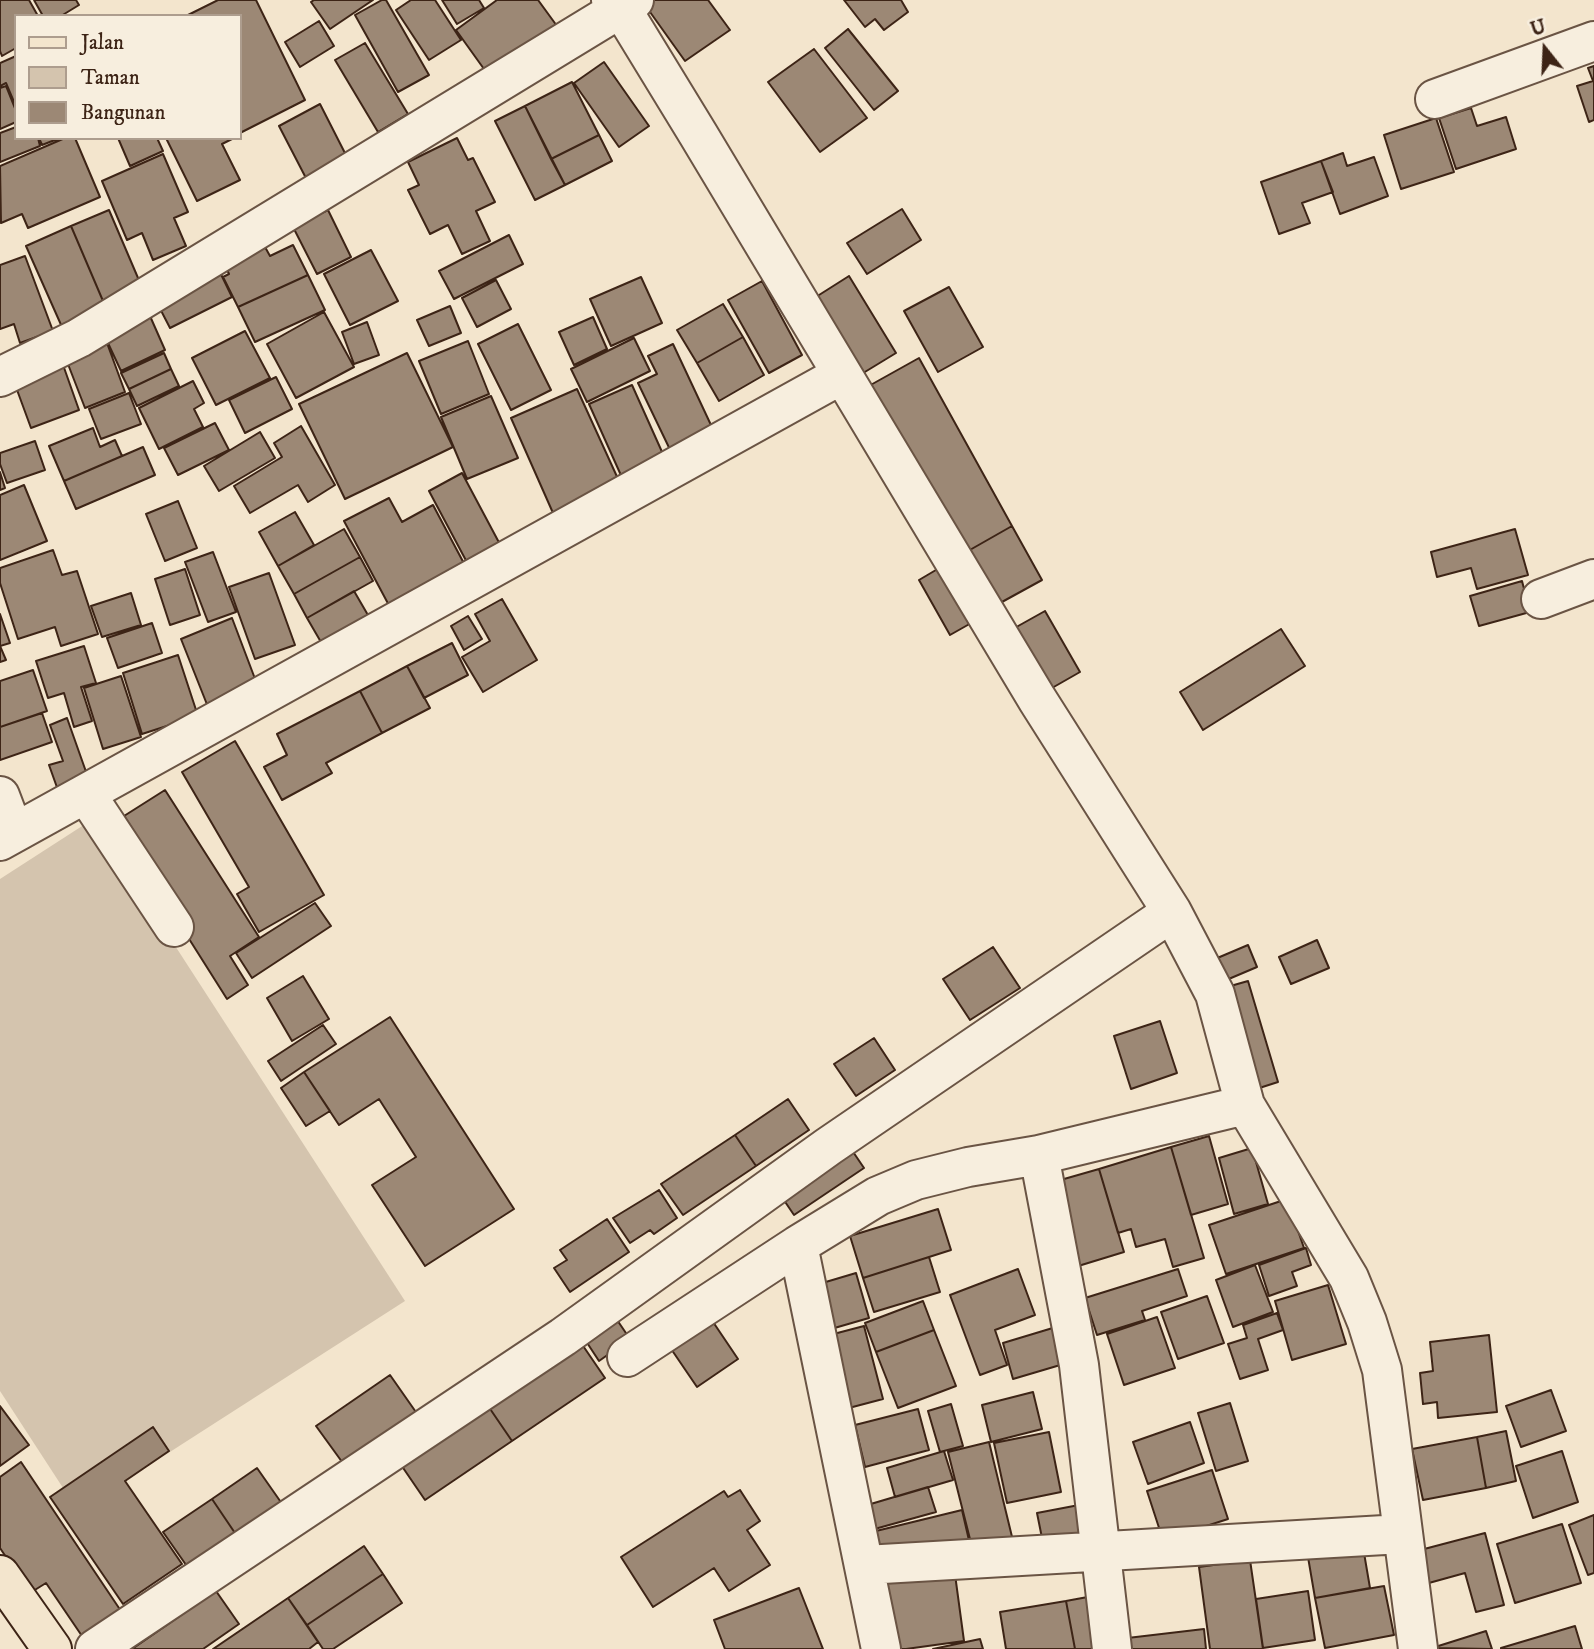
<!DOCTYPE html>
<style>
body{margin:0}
#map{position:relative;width:1594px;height:1649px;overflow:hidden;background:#f3e5cd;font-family:"IM FELL DW Pica",serif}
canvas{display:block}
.legend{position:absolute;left:14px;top:14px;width:228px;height:126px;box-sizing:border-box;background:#f7eede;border:2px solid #ad9d8e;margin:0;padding:9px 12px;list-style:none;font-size:21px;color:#3d2416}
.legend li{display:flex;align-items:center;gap:14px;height:35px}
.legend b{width:35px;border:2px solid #ad9d8e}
.north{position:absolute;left:1510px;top:14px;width:70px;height:70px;-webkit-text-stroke:5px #f7eede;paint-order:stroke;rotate:342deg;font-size:19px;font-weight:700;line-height:28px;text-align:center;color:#3d2416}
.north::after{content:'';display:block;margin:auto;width:24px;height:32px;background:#3d2416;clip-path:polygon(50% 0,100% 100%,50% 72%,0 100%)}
</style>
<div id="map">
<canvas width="1594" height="1649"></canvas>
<ul class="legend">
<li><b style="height:9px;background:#f3e5cd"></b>Jalan</li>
<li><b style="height:19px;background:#d4c4ae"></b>Taman</li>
<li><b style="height:19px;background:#9c8875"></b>Bangunan</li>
</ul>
<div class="north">U</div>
</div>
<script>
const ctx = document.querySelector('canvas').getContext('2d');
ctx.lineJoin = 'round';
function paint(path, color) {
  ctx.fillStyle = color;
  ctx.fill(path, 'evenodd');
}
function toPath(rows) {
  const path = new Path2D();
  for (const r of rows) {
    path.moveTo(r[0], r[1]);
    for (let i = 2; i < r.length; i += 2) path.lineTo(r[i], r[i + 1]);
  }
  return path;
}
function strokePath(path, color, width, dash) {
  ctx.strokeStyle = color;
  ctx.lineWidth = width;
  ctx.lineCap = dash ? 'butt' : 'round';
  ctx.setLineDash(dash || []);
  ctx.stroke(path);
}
const green = toPath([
 [93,819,405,1301,78,1511,0,1391,0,879]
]);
const building = toPath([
 [0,0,29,0,38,16,16,16,16,48,2,56,0,51,0,0],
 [34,0,76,0,79,5,61,16,43,16,34,0],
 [218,0,256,0,305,100,240,133,240,16,186,16,218,0],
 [314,0,373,0,330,29,311,2,314,0],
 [382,0,386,0,429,75,398,92,355,15,382,0],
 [411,0,435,0,461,40,429,60,396,10,411,0],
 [442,0,479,0,484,8,457,24,442,0],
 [497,0,538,0,557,26,489,76,456,30,497,0],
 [652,0,708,0,730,30,685,61,645,5,652,0],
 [844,0,901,0,908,12,884,30,875,19,865,27,844,0],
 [319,21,334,46,300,67,285,42,319,21],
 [848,29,898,91,874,110,825,48,848,29],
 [365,43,408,114,378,132,335,60,365,43],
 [814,49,867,118,820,152,768,82,814,49],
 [16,56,16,101,14,102,6,83,0,86,0,63,16,56],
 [604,62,649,126,619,147,574,83,604,62],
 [1594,66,1594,120,1589,122,1577,86,1593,81,1588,68,1594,66],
 [572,82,599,135,551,159,525,106,572,82],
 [6,86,16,111,16,122,0,129,0,88,6,86],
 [320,104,349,161,308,182,279,126,320,104],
 [525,106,565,185,535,200,495,121,525,106],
 [1471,108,1477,126,1506,117,1516,149,1456,169,1439,118,1471,108],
 [1436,118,1454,172,1401,189,1384,135,1436,118],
 [16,127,16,138,38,138,40,146,0,162,0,133,16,127],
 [599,135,612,161,565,185,551,159,599,135],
 [39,138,60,138,42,145,39,138],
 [65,138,75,138,100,197,28,228,22,214,1,223,0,166,65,138],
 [118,138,157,138,163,151,130,166,118,138],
 [166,138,234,138,222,144,240,180,197,201,166,138],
 [457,138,468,160,473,158,495,202,476,211,490,241,462,254,448,225,430,234,408,190,419,185,408,162,457,138],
 [1343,153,1347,166,1374,157,1388,196,1340,214,1321,161,1343,153],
 [163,154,188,212,174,218,186,246,153,260,142,233,127,240,102,181,163,154],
 [1321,161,1333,192,1302,203,1310,223,1279,234,1261,182,1321,161],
 [902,209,921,240,867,274,847,243,902,209],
 [109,210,144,292,106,308,71,226,109,210],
 [328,210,351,257,317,274,293,227,328,210],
 [71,226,106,308,62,327,26,246,71,226],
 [509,235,523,264,454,299,439,271,509,235],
 [293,245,308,275,238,307,223,277,229,274,225,265,265,247,270,256,293,245],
 [371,250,398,301,350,325,324,274,371,250],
 [25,256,53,331,20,343,14,324,0,329,0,265,25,256],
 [216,264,232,297,170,328,153,295,216,264],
 [308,275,325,310,255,342,238,307,308,275],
 [849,276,896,353,855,378,808,302,849,276],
 [641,277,662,323,611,346,590,299,641,277],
 [496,280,511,309,477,327,462,298,496,280],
 [762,281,802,355,769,373,728,300,762,281],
 [949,287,983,347,938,372,904,311,949,287],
 [723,304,743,337,697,363,677,330,723,304],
 [450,306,461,333,429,346,417,320,450,306],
 [146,307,165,350,121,371,101,328,146,307],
 [324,312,354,367,296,398,267,344,324,312],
 [593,317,607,349,574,365,559,332,593,317],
 [367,322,379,355,354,364,342,332,367,322],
 [518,324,551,390,511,410,478,344,518,324],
 [245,331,270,378,216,405,192,358,245,331],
 [743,337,764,375,719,401,697,363,743,337],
 [634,338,650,371,587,402,571,369,634,338],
 [468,341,489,394,441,414,419,361,468,341],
 [107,343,125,392,85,408,66,359,107,343],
 [673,344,718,440,675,460,638,383,657,374,648,356,673,344],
 [164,353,171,369,129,389,121,373,164,353],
 [407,353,453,447,345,499,299,404,407,353],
 [919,358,1012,526,961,555,867,387,919,358],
 [62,362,79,410,31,428,13,379,62,362],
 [171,369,179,386,137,406,129,389,171,369],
 [276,377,292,409,245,433,229,400,276,377],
 [193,381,204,403,194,409,203,427,159,449,139,408,193,381],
 [632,385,667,463,624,482,589,404,632,385],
 [577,389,624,492,557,522,511,418,577,389],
 [129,393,141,424,101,439,89,409,129,393],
 [491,396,518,458,467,479,441,417,491,396],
 [215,423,229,450,178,475,164,448,215,423],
 [301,426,335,485,308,502,298,485,250,513,234,486,282,457,274,443,301,426],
 [93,428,100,447,115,440,122,456,64,481,49,446,93,428],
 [260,432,275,458,219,491,204,466,260,432],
 [35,441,45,470,7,483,0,464,0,453,35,441],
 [143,447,155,475,76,509,64,481,143,447],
 [0,472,5,488,0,490,0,472],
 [462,473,503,550,470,568,429,491,462,473],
 [24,485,47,541,0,560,0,495,24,485],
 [389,498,402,522,433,505,468,571,392,611,344,521,389,498],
 [178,501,197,548,165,561,146,514,178,501],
 [295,512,314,545,278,566,259,532,295,512],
 [1012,526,1042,580,991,608,961,555,1012,526],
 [344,529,360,557,294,594,278,566,344,529],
 [1515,529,1528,575,1477,589,1471,568,1437,577,1431,552,1515,529],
 [53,550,62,575,77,571,98,634,61,646,55,627,18,639,0,583,0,568,53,550],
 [213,552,236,612,208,622,185,562,213,552],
 [360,557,373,581,307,618,294,594,360,557],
 [941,567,973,622,950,635,919,580,941,567],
 [185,569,200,615,170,625,155,579,185,569],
 [269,573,295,645,255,659,229,587,269,573],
 [1522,581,1530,612,1479,626,1470,596,1522,581],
 [354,591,372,622,325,649,307,618,354,591],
 [131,593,141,625,102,637,91,606,131,593],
 [502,599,537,660,483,692,462,657,490,641,475,614,502,599],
 [1045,611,1080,672,1045,692,1011,630,1045,611],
 [0,614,10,643,0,646,6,660,0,662,0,614],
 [468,616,482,639,464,650,451,626,468,616],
 [232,618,260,692,210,712,181,639,232,618],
 [152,623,162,653,118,668,107,638,152,623],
 [1281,629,1305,666,1203,730,1180,692,1281,629],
 [452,643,468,675,424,698,407,666,452,643],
 [84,646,96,683,81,687,92,721,74,727,64,693,48,698,36,661,84,646],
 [178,655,198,716,142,734,123,673,178,655],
 [407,666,430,708,382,733,360,691,407,666],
 [33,670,47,711,0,727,0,681,33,670],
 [121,676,141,737,103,749,84,688,121,676],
 [360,691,382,733,326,763,332,773,282,800,264,767,287,755,277,734,360,691],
 [42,713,52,742,0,760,0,727,42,713],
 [67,718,90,783,59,793,49,765,63,761,50,725,67,718],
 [235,741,324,895,259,932,237,894,249,887,182,772,235,741],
 [165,790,259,937,230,956,248,985,227,999,167,904,177,898,124,816,165,790],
 [315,903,331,926,252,978,236,953,315,903],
 [1317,940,1329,968,1291,984,1279,957,1317,940],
 [1248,945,1257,967,1224,981,1215,959,1248,945],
 [993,947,1020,988,970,1020,943,979,993,947],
 [303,976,329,1019,292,1041,267,998,303,976],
 [1248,981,1278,1082,1250,1091,1220,989,1248,981],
 [390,1017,514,1209,425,1266,372,1185,416,1157,379,1099,339,1125,304,1072,390,1017],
 [1160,1021,1177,1073,1131,1089,1114,1036,1160,1021],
 [323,1025,336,1044,281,1081,268,1061,323,1025],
 [874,1038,895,1070,856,1096,834,1064,874,1038],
 [304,1072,330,1111,306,1126,281,1088,304,1072],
 [788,1099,809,1130,756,1166,735,1135,788,1099],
 [735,1135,756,1166,683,1215,661,1184,735,1135],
 [1209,1136,1228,1204,1191,1215,1171,1147,1209,1136],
 [845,1140,864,1168,794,1215,775,1187,845,1140],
 [1171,1147,1204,1258,1173,1267,1165,1239,1136,1247,1131,1229,1118,1233,1099,1169,1171,1147],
 [1252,1148,1268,1204,1234,1214,1219,1158,1252,1148],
 [1099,1169,1124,1252,1075,1267,1050,1183,1099,1169],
 [659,1190,677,1218,654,1234,650,1230,630,1243,613,1218,659,1190],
 [1287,1199,1304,1248,1226,1274,1209,1225,1287,1199],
 [938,1209,951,1250,863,1278,850,1236,938,1209],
 [607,1219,629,1252,570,1292,554,1268,567,1260,560,1250,607,1219],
 [1306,1248,1311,1265,1292,1272,1297,1286,1269,1296,1259,1265,1306,1248],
 [929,1257,940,1292,874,1312,863,1278,929,1257],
 [1255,1265,1273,1312,1233,1327,1216,1280,1255,1265],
 [1018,1269,1035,1315,995,1330,1007,1365,980,1375,950,1295,1018,1269],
 [1178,1269,1187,1296,1142,1311,1145,1320,1097,1335,1085,1298,1178,1269],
 [856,1273,869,1318,831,1329,819,1284,856,1273],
 [1328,1285,1346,1344,1292,1360,1275,1301,1328,1285],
 [1207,1296,1224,1343,1178,1359,1161,1312,1207,1296],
 [923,1301,934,1330,876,1352,865,1323,923,1301],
 [611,1311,630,1339,599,1361,580,1332,611,1311],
 [707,1313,738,1359,697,1387,665,1340,707,1313],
 [1277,1313,1283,1330,1258,1339,1268,1370,1240,1379,1228,1344,1247,1338,1243,1325,1277,1313],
 [1157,1317,1175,1368,1124,1385,1107,1334,1157,1317],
 [864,1326,883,1399,845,1409,826,1336,864,1326],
 [1056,1327,1067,1363,1013,1379,1003,1343,1056,1327],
 [934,1330,956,1386,898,1408,876,1352,934,1330],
 [1489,1335,1497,1412,1438,1418,1437,1402,1423,1404,1420,1373,1433,1371,1430,1342,1489,1335],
 [577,1337,605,1378,512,1441,484,1400,577,1337],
 [390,1375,418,1415,345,1466,316,1426,390,1375],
 [1551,1390,1566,1431,1521,1447,1506,1406,1551,1390],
 [1033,1392,1042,1429,991,1442,982,1405,1033,1392],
 [484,1400,512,1441,425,1500,397,1459,484,1400],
 [1230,1403,1248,1461,1216,1471,1198,1413,1230,1403],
 [951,1404,963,1446,940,1452,928,1411,951,1404],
 [0,1406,29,1445,0,1466,0,1406],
 [918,1409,929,1450,865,1467,855,1425,918,1409],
 [1190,1422,1204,1463,1148,1484,1133,1442,1190,1422],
 [153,1427,169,1451,125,1481,182,1564,123,1604,50,1497,153,1427],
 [1506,1431,1516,1481,1486,1488,1477,1437,1506,1431],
 [1049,1432,1061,1492,1007,1503,994,1443,1049,1432],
 [1477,1437,1486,1488,1423,1500,1412,1449,1477,1437],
 [989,1442,1014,1545,974,1555,948,1452,989,1442],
 [944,1451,953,1480,895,1497,887,1468,944,1451],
 [1562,1451,1578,1502,1533,1518,1516,1466,1562,1451],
 [21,1462,123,1614,84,1639,46,1583,30,1593,0,1548,0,1477,21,1462],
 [257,1468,285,1508,239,1539,212,1499,257,1468],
 [1212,1470,1228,1519,1163,1540,1147,1491,1212,1470],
 [928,1487,936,1512,871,1530,864,1506,928,1487],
 [740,1490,760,1521,747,1530,770,1565,729,1591,714,1568,653,1607,621,1557,724,1491,728,1497,740,1490],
 [212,1499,239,1539,191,1572,163,1532,212,1499],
 [1079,1505,1085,1540,1044,1548,1037,1513,1079,1505],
 [962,1510,971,1549,879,1561,872,1532,962,1510],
 [1594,1515,1594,1573,1588,1575,1569,1525,1594,1515],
 [1562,1524,1581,1583,1515,1603,1497,1544,1562,1524],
 [1485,1533,1504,1605,1476,1612,1465,1573,1418,1586,1409,1553,1485,1533],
 [364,1546,383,1574,307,1625,288,1598,364,1546],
 [1363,1547,1370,1588,1315,1598,1308,1557,1363,1547],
 [1250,1560,1263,1649,1210,1649,1199,1567,1250,1560],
 [954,1567,964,1641,906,1649,885,1649,875,1578,954,1567],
 [383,1574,402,1603,333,1649,323,1649,307,1625,383,1574],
 [1384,1586,1394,1635,1325,1648,1315,1598,1384,1586],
 [799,1588,823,1649,725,1649,714,1620,799,1588],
 [216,1591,239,1624,203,1649,132,1649,216,1591],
 [1308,1591,1315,1640,1263,1648,1256,1599,1308,1591],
 [1093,1596,1102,1649,1075,1649,1066,1601,1093,1596],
 [288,1598,318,1642,309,1649,213,1649,288,1598],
 [1066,1601,1075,1649,1006,1649,1000,1612,1066,1601],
 [1575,1626,1582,1649,1501,1649,1501,1648,1575,1626],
 [1204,1629,1206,1649,1120,1649,1119,1639,1204,1629],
 [1486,1631,1492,1649,1432,1648,1486,1631],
 [980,1639,983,1649,933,1649,980,1639]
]);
const minor = toPath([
 [611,0,621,8,698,134,1037,699,1172,912,1215,994,1245,1105,1349,1278,1367,1322,1382,1370,1418,1649],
 [1435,99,1594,41],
 [0,377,79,338,634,0],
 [1541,599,1594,579],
 [86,794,174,927],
 [0,796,14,833],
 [0,841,841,375],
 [1039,1155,1079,1365,1112,1649],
 [798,1245,881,1649],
 [627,1357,798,1245,878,1196,916,1180,968,1167,1039,1155,1245,1105],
 [865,1565,1402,1534],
 [95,1649,563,1337,829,1146,1172,912]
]);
const major = toPath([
 [0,1575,52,1649]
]);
paint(green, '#d4c4ae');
paint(building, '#9c8875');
strokePath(building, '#3d2416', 2);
strokePath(minor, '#6a5444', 42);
strokePath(major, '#3d2416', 42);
strokePath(minor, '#f7eede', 38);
strokePath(major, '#f3e5cd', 38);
</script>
